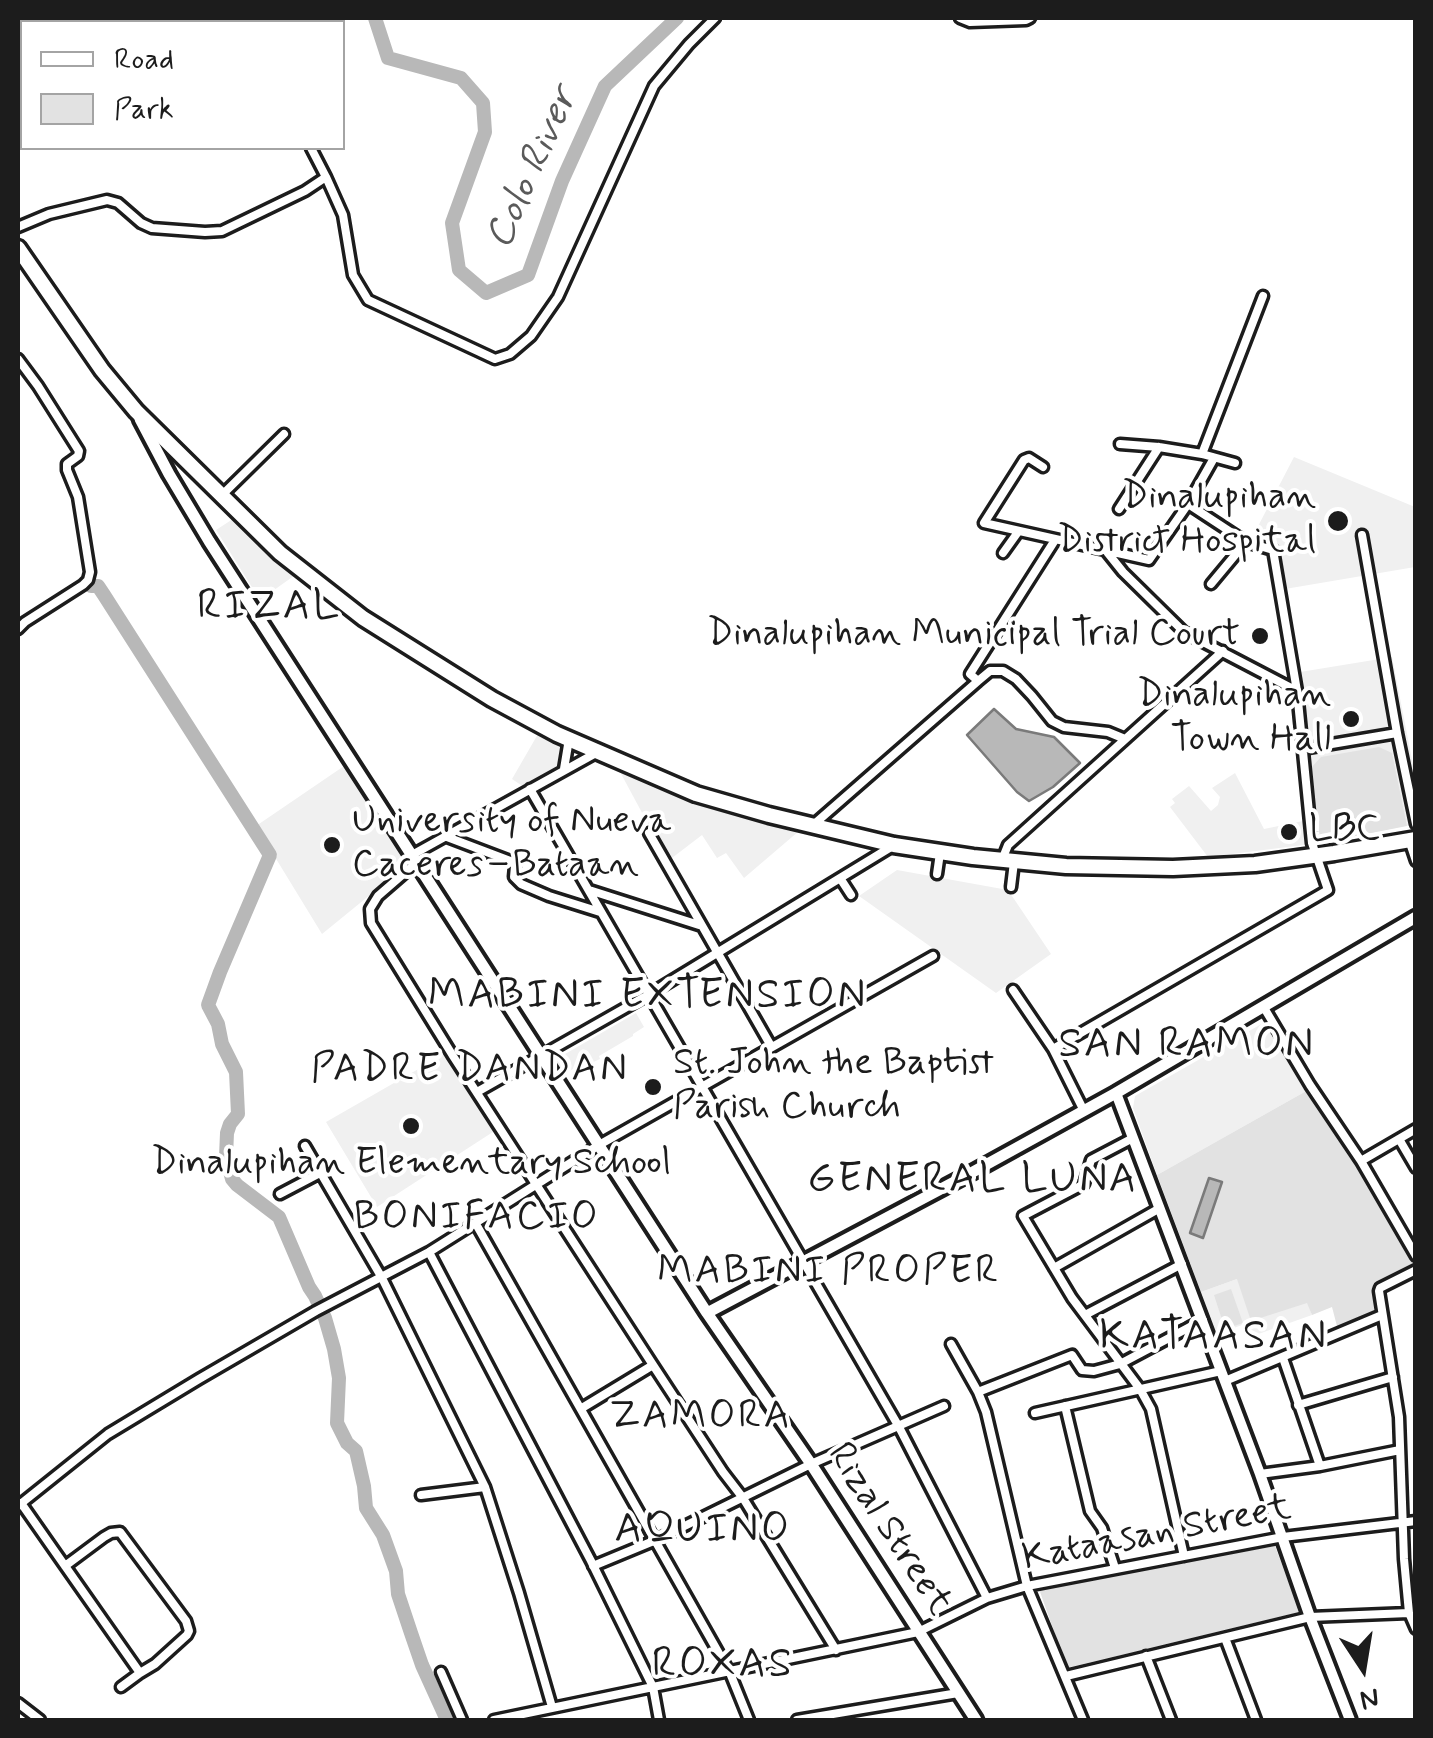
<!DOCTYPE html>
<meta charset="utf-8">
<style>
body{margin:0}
#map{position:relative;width:1433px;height:1738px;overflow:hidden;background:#fff;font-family:Mynerve,sans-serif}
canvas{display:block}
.frame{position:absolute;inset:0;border:20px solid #1c1c1c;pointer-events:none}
.legend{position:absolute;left:20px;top:20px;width:325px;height:130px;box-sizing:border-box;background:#fff;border:2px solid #a4a4a4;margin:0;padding:12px 18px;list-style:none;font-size:30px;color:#1c1c1c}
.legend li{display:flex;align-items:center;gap:20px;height:50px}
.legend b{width:50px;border:2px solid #a4a4a4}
.north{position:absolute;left:1313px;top:1618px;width:100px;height:100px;-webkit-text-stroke:8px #fff;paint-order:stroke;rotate:168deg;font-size:28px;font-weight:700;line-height:40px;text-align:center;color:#1c1c1c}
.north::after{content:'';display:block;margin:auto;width:35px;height:45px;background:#1c1c1c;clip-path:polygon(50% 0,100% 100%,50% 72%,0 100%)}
</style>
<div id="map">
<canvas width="1433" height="1738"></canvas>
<div class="frame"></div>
<ul class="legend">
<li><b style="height:12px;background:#fff"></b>Road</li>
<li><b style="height:28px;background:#e2e2e2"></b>Park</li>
</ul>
<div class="north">N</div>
</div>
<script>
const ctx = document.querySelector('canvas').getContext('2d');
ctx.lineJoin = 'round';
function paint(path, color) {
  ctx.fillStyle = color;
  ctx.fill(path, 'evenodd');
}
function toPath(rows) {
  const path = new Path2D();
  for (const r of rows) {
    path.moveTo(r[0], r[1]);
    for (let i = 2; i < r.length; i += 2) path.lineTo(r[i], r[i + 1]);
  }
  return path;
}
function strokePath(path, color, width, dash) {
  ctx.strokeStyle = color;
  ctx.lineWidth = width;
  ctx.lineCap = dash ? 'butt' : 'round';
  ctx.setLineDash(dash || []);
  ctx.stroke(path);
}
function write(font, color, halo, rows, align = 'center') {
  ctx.font = font + ' Mynerve,sans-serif';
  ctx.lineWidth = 8;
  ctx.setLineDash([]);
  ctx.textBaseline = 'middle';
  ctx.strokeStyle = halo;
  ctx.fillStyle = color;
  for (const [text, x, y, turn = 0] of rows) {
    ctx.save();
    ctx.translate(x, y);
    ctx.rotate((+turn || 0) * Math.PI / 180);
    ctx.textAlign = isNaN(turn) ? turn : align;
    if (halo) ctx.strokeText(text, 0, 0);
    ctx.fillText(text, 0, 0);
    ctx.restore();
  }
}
const built = toPath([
 [1294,457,1415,507,1415,567,1285,589,1276,544,1254,534],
 [236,517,298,573,260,600,216,530],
 [1392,657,1415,775,1415,824,1320,843,1208,857,1170,807,1175,803,1172,799,1189,786,1211,811,1218,805,1220,797,1212,788,1235,773,1264,829,1303,821,1288,674],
 [538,734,567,750,560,769,527,789,512,779],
 [347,764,408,864,322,934,256,826],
 [619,770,727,812,799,831,744,878,726,853,717,858,702,835,668,861],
 [897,870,1008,890,1051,954,996,993,859,896],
 [636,1013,644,1027,633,1034,633,1036,599,1056,600,1059,589,1064,587,1062,561,1075,553,1061],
 [1265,1022,1308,1090,1157,1175,1133,1108,1135,1096],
 [448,1052,496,1130,377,1207,326,1122],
 [1237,1279,1308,1303,1312,1315,1247,1338,1242,1325,1217,1334,1201,1292]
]);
const green = toPath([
 [1379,747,1392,753,1407,826,1320,843,1311,768,1321,757],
 [1308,1090,1361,1168,1415,1268,1376,1288,1376,1315,1338,1330,1332,1307,1312,1315,1307,1303,1251,1321,1237,1279,1201,1292,1157,1175],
 [1231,1289,1243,1323,1225,1329,1214,1295],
 [1275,1546,1300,1612,1067,1668,1039,1589]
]);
const water = toPath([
 [994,709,1016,729,1054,737,1080,763,1053,787,1029,801,1017,792,967,735,994,709],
 [1209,1178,1222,1182,1203,1238,1190,1233,1209,1178]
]);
const river = toPath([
 [375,18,388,58,461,78,483,103,485,132,452,223,459,270,486,293,528,275,562,181,605,86,677,18],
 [91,586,98,586,104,595,270,855,220,972,208,1005,218,1024,222,1044,236,1072,238,1114,230,1124,227,1133,226,1157,232,1179,237,1185,279,1217,309,1287,315,1296,325,1318,334,1349,339,1378,337,1423,347,1443,356,1451,364,1486,366,1508,383,1535,396,1571,398,1594,411,1633,422,1665,447,1720]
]);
const street = toPath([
 [246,18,250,22],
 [960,18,970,22,1026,20,1030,18],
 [326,177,343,215,353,275,368,300,495,359,510,354,531,336,558,297,654,86,689,44,715,18],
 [18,227,49,214,107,200,118,203,141,223,152,228,205,232,222,231,305,191,326,177,311,148],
 [18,359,38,386,79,451,78,456,67,464,67,470,78,497,90,572,88,580,83,585,25,622,18,629],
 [1120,444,1159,447,1202,454,1235,463],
 [1202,454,1263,296],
 [1043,467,1029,458,1024,460,984,523,1149,560,1188,504,1214,458],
 [221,496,284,434],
 [1119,509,1159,447],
 [1362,535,1397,733,1416,824],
 [1107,552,1123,572,1184,632,1297,691],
 [1003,553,1018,532],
 [1211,584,1246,542],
 [978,681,990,671,1003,671,1016,679,1032,696,1052,721,1064,727,1108,732,1125,739],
 [1302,749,1397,733],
 [564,769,569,739],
 [530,789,899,1427,987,1598],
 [812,826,978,681,970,674,1055,540],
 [649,833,771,1046],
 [447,837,513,862,515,866,514,877,521,884,549,896,600,912],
 [1409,840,1416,861],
 [412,855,596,753],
 [1002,860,1008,845,1223,651],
 [416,863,378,896,370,909,371,923,453,1056,653,1365,723,1472,743,1498,836,1650],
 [937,874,940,853],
 [840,878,851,895],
 [1011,887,1014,862],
 [589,890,699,925],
 [1013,990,1053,1049,1084,1111],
 [1263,1006,1310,1085,1361,1161,1416,1256],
 [1053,1049,1328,890,1312,843,1297,691,1273,550,1246,542,1188,504],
 [477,1092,648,995,891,847],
 [1133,1138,1091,1160,1084,1184,1023,1216,1072,1298,1140,1389,1151,1409,1184,1556],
 [1399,1139,1416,1168],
 [305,1146,382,1278,485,1487,519,1593,552,1707],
 [1361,1161,1416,1129],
 [280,1194,320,1173],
 [476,1224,730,1673,749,1720],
 [429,1252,591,1561,653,1687,659,1720],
 [1054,1268,1160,1208],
 [1085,1315,1182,1264],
 [951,1344,978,1392,986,1412,1027,1586,1083,1720],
 [1283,1358,1320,1466],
 [1225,1381,1382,1315],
 [978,1392,1072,1355,1082,1370,1094,1371,1120,1364,1203,1320],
 [1298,1405,1393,1377],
 [1065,1406,1090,1511,1102,1528,1115,1568],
 [582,1408,653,1365],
 [1035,1413,1221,1371],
 [1260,1474,1320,1466,1400,1450],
 [421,1495,485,1487],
 [21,1503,65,1566,140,1673,155,1664,187,1635,189,1631,186,1621,120,1532,111,1533,104,1537,65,1566],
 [18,1506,108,1434,199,1379,316,1311,429,1252,599,1145,933,956],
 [593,1566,656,1540,811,1464,944,1406],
 [1409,1613,1404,1559,1399,1417,1379,1291,1380,1288,1416,1270],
 [1225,1638,1256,1720],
 [1146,1656,1171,1720],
 [441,1672,462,1720],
 [1066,1676,1310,1617,1409,1613,1416,1629],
 [121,1687,140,1673],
 [18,1703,40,1720],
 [494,1720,918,1632,987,1598,1027,1586,1283,1537,1416,1521],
 [797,1720,958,1693]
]);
const secondary = toPath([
 [1116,1093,1260,1474,1310,1617,1350,1720]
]);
const primary = toPath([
 [140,419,169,474,209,541,707,1313,811,1464,976,1720],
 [707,1313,971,1173,1116,1093,1416,917]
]);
const highway = toPath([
 [18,248,102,370,136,411,280,553,363,618,492,699,557,734,696,794,769,815,894,845,973,857,1066,866,1173,868,1255,864,1334,853,1416,839]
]);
const markers = [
 [1338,521,12,"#1c1c1c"],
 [1260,636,10,"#1c1c1c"],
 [1351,719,10,"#1c1c1c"],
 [1289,832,10,"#1c1c1c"],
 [332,845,10,"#1c1c1c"],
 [653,1087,10,"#1c1c1c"],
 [411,1126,10,"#1c1c1c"]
];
const poiNames = [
 ["Dinalupihan",1316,499],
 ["District Hospital",1316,543],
 ["Dinalupihan Municipal Trial Court",1240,636],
 ["Dinalupihan",1331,697],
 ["Town Hall",1331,741],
 ["University of Nueva",352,823,"left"],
 ["Caceres–Bataan",352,867,"left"],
 ["LBC",1309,832,"left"],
 ["St. John the Baptist",673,1065,"left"],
 ["Parish Church",673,1109,"left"],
 ["Dinalupihan Elementary School",411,1165,"center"]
];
const streetNames = [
 ["Rizal Street",888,1530,57],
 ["Kataasan Street",1157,1535,-11]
];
const waterNames = [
 ["Colo River",534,169,-66]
];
const neighbourhoodNames = [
 ["PADRE DANDAN",470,1072],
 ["BONIFACIO",477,1220],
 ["MABINI PROPER",829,1274],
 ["ZAMORA",701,1419]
];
const quarterNames = [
 ["RIZAL",269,609],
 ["MABINI EXTENSION",648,998],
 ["SAN RAMON",1187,1047],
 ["GENERAL LUNA",973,1182],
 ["KATAASAN",1214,1339],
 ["AQUINO",703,1532],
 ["ROXAS",723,1667]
];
paint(built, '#f0f0f0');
paint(green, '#e2e2e2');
paint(water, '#b8b8b8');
strokePath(water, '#7a7a7a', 2.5);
strokePath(river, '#b8b8b8', 14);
strokePath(street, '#1c1c1c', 15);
strokePath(secondary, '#1c1c1c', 18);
strokePath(primary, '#1c1c1c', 19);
strokePath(highway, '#1c1c1c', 21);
strokePath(street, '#fff', 8);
strokePath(secondary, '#fff', 10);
strokePath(primary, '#fff', 11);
strokePath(highway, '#fff', 14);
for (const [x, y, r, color] of markers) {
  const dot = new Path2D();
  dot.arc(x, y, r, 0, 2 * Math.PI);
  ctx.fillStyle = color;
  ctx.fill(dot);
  strokePath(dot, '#fff', 4);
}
write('38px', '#1c1c1c', '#fff', poiNames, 'right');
write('38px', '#1c1c1c', '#fff', streetNames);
write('italic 40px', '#5a5a5a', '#fff', waterNames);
ctx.letterSpacing = '2.5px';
write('40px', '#1c1c1c', '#fff', neighbourhoodNames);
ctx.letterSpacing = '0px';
ctx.letterSpacing = '2.5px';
write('42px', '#1c1c1c', '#fff', quarterNames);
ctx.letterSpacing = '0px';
</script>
